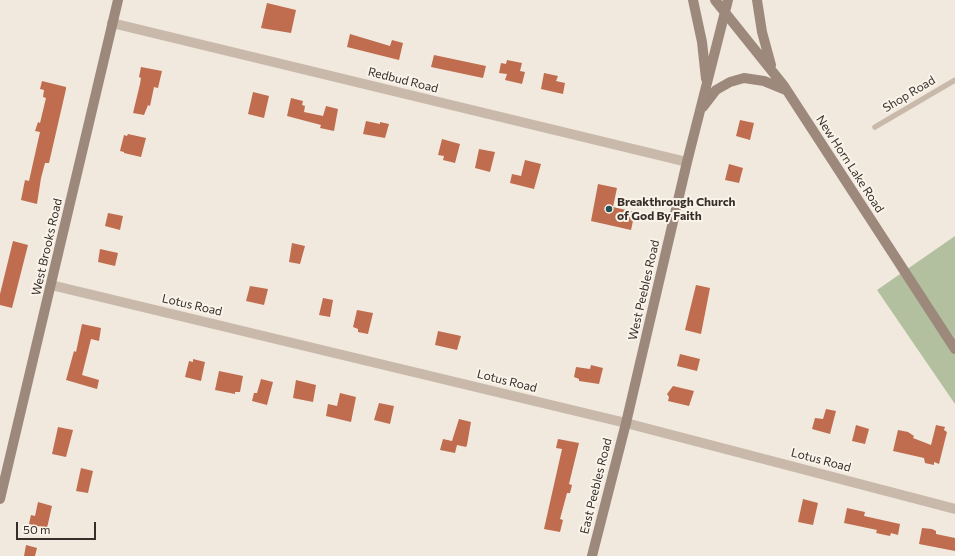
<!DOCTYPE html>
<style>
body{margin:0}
#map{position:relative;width:955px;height:556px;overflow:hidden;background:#f1e9de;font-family:Commissioner,sans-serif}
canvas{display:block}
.scale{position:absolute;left:16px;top:522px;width:80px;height:18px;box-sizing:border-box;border:2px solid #372e2a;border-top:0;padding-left:5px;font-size:12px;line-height:14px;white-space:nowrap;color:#372e2a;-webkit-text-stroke:3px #f9f3ea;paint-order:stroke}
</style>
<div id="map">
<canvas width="955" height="556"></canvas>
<div class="scale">50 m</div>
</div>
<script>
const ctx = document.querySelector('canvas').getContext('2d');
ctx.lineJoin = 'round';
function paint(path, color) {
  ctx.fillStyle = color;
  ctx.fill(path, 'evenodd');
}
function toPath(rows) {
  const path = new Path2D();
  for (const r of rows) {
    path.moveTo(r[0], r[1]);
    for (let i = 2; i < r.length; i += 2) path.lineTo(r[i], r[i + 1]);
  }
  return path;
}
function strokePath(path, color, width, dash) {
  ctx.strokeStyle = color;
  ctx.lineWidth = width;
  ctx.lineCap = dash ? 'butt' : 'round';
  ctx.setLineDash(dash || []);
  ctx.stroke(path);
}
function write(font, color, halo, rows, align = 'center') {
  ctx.font = font + ' Commissioner,sans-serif';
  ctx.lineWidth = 4;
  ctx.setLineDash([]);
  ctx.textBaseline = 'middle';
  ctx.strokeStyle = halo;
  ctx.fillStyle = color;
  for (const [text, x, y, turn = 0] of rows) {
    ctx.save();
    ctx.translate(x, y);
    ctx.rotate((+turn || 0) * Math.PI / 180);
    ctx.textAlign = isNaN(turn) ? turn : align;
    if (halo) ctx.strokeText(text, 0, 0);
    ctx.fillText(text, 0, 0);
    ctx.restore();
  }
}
const green = toPath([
 [955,236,955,404,877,290]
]);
const building = toPath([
 [267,3,296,10,291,33,261,28],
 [350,34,390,46,392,40,403,43,399,60,347,47],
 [434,55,486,66,483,78,431,67],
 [507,60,522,63,520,71,525,72,522,84,505,80,507,74,499,73,501,63,506,64],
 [141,67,162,71,158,88,154,87,150,106,148,105,144,115,133,113,140,84,141,78,139,77],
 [544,73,558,76,556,81,565,83,563,94,541,89],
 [42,81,66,87,66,89,49,163,45,163,41,178,37,204,21,200,25,180,29,181,40,132,35,131,38,122,40,123,46,98,43,97,44,90,40,89],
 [253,92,269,96,264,118,248,114],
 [291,98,303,101,302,105,305,106,304,112,323,116,326,106,338,109,334,131,320,128,321,125,287,116],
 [740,120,754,123,750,140,736,136],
 [366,121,380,124,380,122,389,124,385,138,363,134],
 [128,134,146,138,141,157,124,153,124,152,120,151,124,135,127,136],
 [442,139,460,144,455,163,443,160,444,156,438,155],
 [479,149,495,152,490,172,475,168],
 [525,160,541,164,534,189,510,183,512,174,521,176],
 [729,164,743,168,739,183,725,180],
 [598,184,617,188,613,207,635,212,631,230,591,221],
 [108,213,123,216,120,230,105,226],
 [13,241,28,245,12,308,0,305,0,294],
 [292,243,305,246,300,264,289,262],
 [100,249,118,253,115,266,98,262],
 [696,285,710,288,701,334,685,330],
 [250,286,268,289,264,305,246,301],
 [323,298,333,300,330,317,319,315],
 [357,310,373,313,368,334,358,332,358,329,353,327],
 [82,324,101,328,99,341,91,339,82,375,99,380,97,389,66,380,74,351,76,352],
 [438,331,461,336,457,350,435,345],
 [680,354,700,359,697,371,677,366],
 [193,359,205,362,201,381,185,377,189,361,193,362],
 [591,365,603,368,599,384,579,381,579,379,574,377,576,367,590,369],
 [219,371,243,376,240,392,235,392,235,394,215,390],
 [261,379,273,382,267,405,252,401,254,393,257,393],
 [296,380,316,385,313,402,293,398],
 [673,386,694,391,689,406,668,401,669,397,667,394],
 [340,393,356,397,351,422,326,416,328,404,337,406],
 [379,403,394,406,390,424,374,420],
 [826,409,836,411,830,434,812,429,815,418,823,419],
 [459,419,471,422,467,445,466,447,457,445,455,453,440,450,443,439,452,441],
 [856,425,869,429,865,444,852,441],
 [936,425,945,427,944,430,947,432,939,464,934,462,934,465,925,463,924,458,893,451,898,430,908,432,914,436,913,438,931,445],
 [58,427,73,430,66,457,52,454],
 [558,439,579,443,569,484,572,485,570,493,567,493,560,519,563,520,560,532,544,529,562,449,556,448],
 [81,468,93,471,88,493,76,491],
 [803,499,818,503,813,525,798,522],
 [38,502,52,506,47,528,29,524,31,515,35,516],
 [847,508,865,512,864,516,900,524,898,535,891,533,890,536,876,533,877,530,844,523],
 [922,528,932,529,936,531,936,534,955,538,955,551,919,544],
 [26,545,37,548,35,556,24,556]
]);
const lane = toPath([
 [875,127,955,80]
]);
const street = toPath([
 [112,23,687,162],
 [51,285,626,423,955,509]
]);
const secondary = toPath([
 [693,0,702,42,706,79],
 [715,0,784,86,955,349],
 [757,0,762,32,771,65],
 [703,107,716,90,730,82,744,78,764,81,786,90],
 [0,499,118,0],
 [592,556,626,423,687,162,728,0]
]);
const markers = [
 [609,209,4,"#215156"]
];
const streetNames = [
 ["Redbud Road",403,80,14],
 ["Shop Road",909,94,-31],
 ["New Horn Lake Road",850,164,57],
 ["West Brooks Road",47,247,-77],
 ["West Peebles Road",644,290,-77],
 ["Lotus Road",192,305,13],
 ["Lotus Road",507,381,14],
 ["Lotus Road",821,460,15],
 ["East Peebles Road",596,486,-76]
];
const poiNames = [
 ["Breakthrough Church",617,202],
 ["of God By Faith",617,216]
];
paint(green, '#b3c09f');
paint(building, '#bf6d4e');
strokePath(lane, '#c9b9ab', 5.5);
strokePath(street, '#c9b9ab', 10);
strokePath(secondary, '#9c897c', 10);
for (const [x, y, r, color] of markers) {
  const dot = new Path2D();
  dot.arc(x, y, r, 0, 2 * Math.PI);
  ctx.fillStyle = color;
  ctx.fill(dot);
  strokePath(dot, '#f9f3ea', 1.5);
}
write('12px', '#372e2a', '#f9f3ea', streetNames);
write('bold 12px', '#372e2a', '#f9f3ea', poiNames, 'left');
</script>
